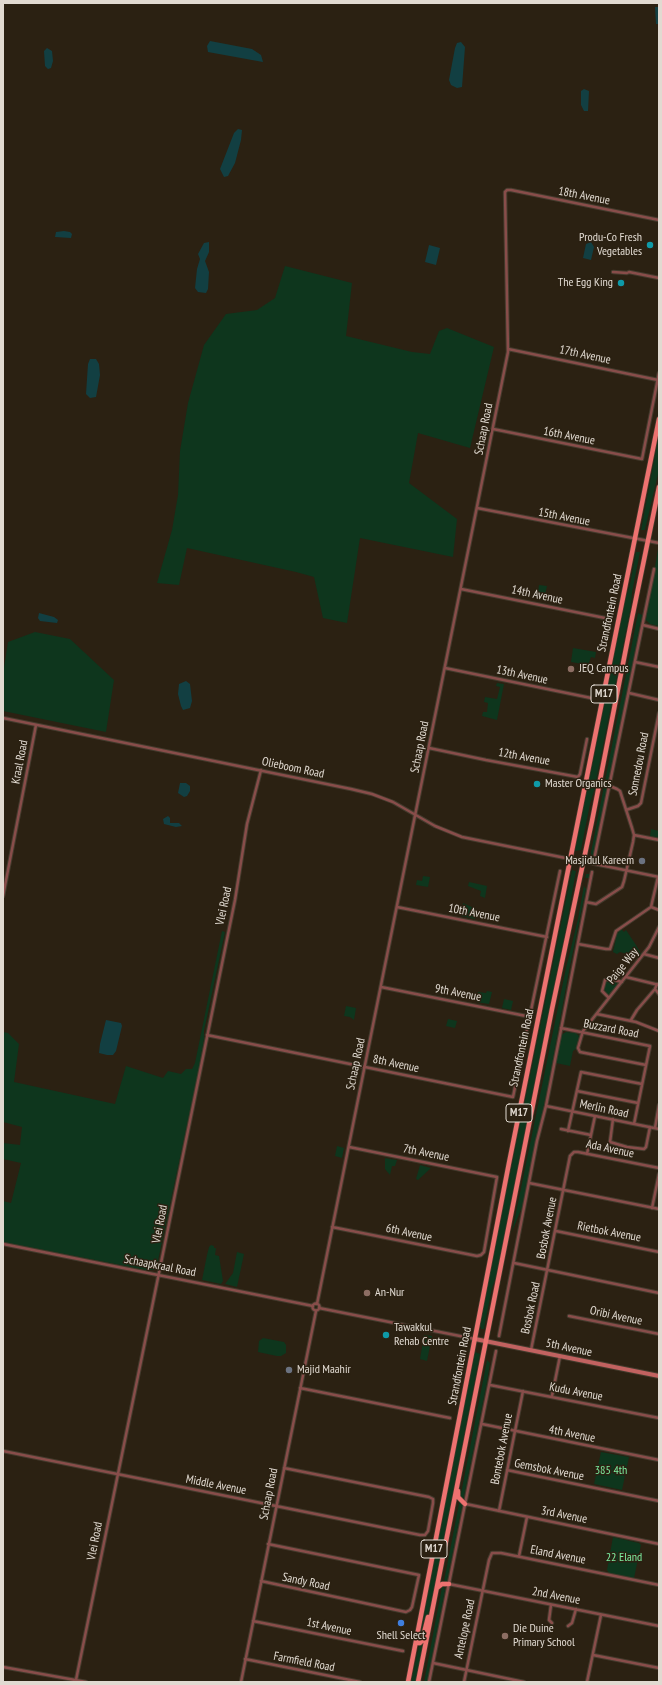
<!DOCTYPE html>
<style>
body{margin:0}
#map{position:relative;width:662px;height:1685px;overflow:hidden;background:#2b2112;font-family:"PT Sans Narrow",sans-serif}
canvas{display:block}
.frame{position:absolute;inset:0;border:4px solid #e1dad1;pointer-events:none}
</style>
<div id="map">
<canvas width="662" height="1685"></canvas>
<div class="frame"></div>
</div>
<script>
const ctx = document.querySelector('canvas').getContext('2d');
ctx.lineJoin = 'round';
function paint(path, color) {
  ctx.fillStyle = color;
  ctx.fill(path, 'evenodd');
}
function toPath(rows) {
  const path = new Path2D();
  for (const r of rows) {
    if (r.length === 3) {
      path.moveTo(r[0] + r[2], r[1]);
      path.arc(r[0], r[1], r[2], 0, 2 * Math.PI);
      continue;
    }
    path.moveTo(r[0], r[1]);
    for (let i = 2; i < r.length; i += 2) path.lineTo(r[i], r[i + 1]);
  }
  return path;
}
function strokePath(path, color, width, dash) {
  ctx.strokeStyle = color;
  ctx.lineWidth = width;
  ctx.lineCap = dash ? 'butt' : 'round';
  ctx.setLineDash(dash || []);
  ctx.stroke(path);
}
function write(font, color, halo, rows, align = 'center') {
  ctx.font = font + ' "PT Sans Narrow",sans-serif';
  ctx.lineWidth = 3;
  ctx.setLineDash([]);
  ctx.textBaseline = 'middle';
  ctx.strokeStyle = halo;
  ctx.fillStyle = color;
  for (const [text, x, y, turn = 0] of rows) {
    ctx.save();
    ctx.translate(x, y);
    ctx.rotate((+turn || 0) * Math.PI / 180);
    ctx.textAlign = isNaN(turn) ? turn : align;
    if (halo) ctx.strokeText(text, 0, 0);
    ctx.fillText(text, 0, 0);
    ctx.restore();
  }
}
const green = toPath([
 [285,266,352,283,346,336,412,352,430,354,439,331,447,328,494,347,470,448,418,433,409,483,457,519,453,557,360,538,347,623,323,618,314,577,296,572,187,548,179,585,157,583,172,530,178,495,180,451,188,403,204,345,226,314,257,310,275,298],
 [659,434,659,470,645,530,641,530],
 [658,549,659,549,659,626,650,624,646,620],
 [636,552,640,552,632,593,631,606,594,791,590,804,581,850,575,851,626,597,630,584],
 [539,585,547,586,544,600,537,598],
 [638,613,642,615,594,858,591,856,591,852],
 [35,632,70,639,114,680,106,732,3,711,3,674,8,642],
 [573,648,596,652,595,658,591,657,588,665,571,662],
 [497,683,504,684,497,720,482,716,483,712,487,712,488,703,484,702,485,697,497,699,500,687,496,686],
 [651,829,659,831,659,838,650,836],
 [572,870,576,871,567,923,497,1274,492,1288,484,1329,481,1329,480,1325,493,1257],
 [586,874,590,874,589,878,585,878,584,886,586,889,569,971,548,1086,522,1207,512,1232,566,968,578,919],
 [423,876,430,877,428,887,416,885,417,880,422,881],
 [469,882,487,886,485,898,480,896,481,891,468,886],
 [463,903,476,909,475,919,461,916],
 [621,929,624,932,626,930,636,945,641,954,638,957,620,952,617,954,613,952,617,934],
 [222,931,225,932,204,1031,204,1039,197,1078,156,1270,146,1270,3,1242,3,1201,11,1203,21,1163,3,1159,3,1143,20,1145,22,1127,3,1122,3,1032,8,1033,19,1044,14,1082,115,1104,126,1066,163,1078,168,1071,181,1074,186,1069,192,1069,195,1063],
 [609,980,616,982,617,985,609,994,607,994,604,989,606,982],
 [487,991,492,992,489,1004,476,1002,478,992,486,993],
 [504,999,513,1001,511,1010,502,1008],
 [346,1006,356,1008,354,1020,350,1017,344,1016],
 [448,1019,457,1021,455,1028,446,1026],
 [566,1032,576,1033,579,1036,576,1049,573,1051,570,1066,556,1063,561,1035],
 [337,1146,344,1148,342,1158,335,1156],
 [385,1158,397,1160,395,1166,392,1166,390,1175,385,1169],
 [420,1165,431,1168,418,1180,416,1179],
 [211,1245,214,1246,214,1248,216,1248,215,1255,219,1256,223,1281,221,1284,202,1280,207,1255,209,1247],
 [237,1252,244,1254,237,1287,225,1284,233,1273],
 [424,1335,432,1336,427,1361,420,1359],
 [263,1338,284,1342,286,1345,286,1353,281,1356,277,1356,258,1352,259,1341],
 [475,1352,480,1354,432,1600,421,1639,419,1640],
 [487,1360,490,1363,487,1382,447,1581,444,1581],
 [601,1452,629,1457,622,1490,594,1484],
 [613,1537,639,1543,641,1545,634,1578,609,1573,607,1570],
 [442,1587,444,1587,445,1590,427,1682,424,1682],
 [425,1641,416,1682,411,1682,419,1646,421,1646]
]);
const water = toPath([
 [655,7,659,7,659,24,656,24],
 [210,41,252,49,261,55,263,62,208,52,207,46],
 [461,42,465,47,462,87,457,88,451,85,449,80,455,48,457,43],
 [47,48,52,51,53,61,51,68,48,69,45,66,44,51],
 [584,89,589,91,588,111,584,111,581,105,581,91],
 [238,129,242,130,241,140,235,163,228,176,224,177,220,169,234,133],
 [64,231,70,232,72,234,71,238,55,237,56,232],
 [209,242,209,252,205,261,209,272,208,289,206,293,198,292,195,288,197,269,200,259,198,254,204,243],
 [591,242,594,247,591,260,583,258,586,244],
 [429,245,440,248,436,265,425,262],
 [90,359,96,359,99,364,100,375,96,397,90,398,86,394,88,364],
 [39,613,54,617,58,620,57,623,40,621,38,618],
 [186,681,190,684,192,701,190,708,183,710,181,706,178,694,179,684],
 [180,783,186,783,190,786,190,791,187,796,184,797,178,793],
 [168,816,170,818,170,823,179,823,182,826,176,827,164,824,163,819],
 [106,1020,121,1023,122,1026,116,1051,113,1055,107,1055,99,1053,100,1044]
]);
const minor = toPath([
 [613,272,627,273,629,272,659,278],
 [508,349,658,380],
 [493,429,642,459,659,373],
 [477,508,659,543],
 [461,589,610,619],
 [643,625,659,629],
 [635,662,659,667],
 [445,668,596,699],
 [629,693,659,700],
 [3,718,351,789,372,794,393,802,435,826,462,837,659,877],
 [429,748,486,760,578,777,580,774,587,739],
 [626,810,638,806,641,803,659,713],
 [634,835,659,840],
 [595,855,654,569],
 [3,896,36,725],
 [586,902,596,904,622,887,624,881,633,842,634,835,632,828,620,791,617,789,610,786],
 [397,907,547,937],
 [651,907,659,910],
 [578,944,606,949,610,949,616,931,651,907,658,877],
 [644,954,659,958],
 [626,977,659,985],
 [381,987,531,1017],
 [655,989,659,994],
 [609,998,602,991,605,980,611,979,622,982],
 [597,1014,636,1022,659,1031],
 [631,1020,637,1010,655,989,657,984],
 [561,1028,650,1046,634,1124],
 [207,1035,513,1097,560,871],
 [646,1065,580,1052,578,1048,583,1031,649,947,659,927],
 [577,1091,638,1103],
 [546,1106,659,1129],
 [613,1119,610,1142,627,1147,644,1149,646,1147,650,1127],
 [655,1128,659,1105],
 [561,1129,591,1135],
 [568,1131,581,1072,642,1084],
 [587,1154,595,1116],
 [529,1183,659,1209],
 [652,1208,659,1174],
 [332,1227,477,1256,481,1255,484,1252,497,1177,349,1147],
 [556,1231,659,1252],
 [3,1244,313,1306],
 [514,1263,659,1293],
 [316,1307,3.5],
 [317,1304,508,352,505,192,507,190,511,190,659,220],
 [319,1308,475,1339],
 [569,1316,659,1334],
 [499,1336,537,1141,546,1106,592,872],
 [531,1350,570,1156,574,1152,578,1152,659,1168],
 [490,1385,659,1418],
 [300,1388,450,1418],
 [552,1396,560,1356],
 [482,1424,659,1460],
 [3,1451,420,1535,425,1535,428,1531,433,1503,433,1499,429,1497,284,1468],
 [507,1470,659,1501],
 [466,1504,659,1544],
 [499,1511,523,1391],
 [519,1556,527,1517],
 [261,1581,406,1612,410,1610,412,1607,419,1575,268,1544],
 [449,1584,659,1626],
 [551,1605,549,1620,552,1623],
 [253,1621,403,1651],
 [568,1626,572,1623,576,1609],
 [593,1655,659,1668],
 [245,1659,360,1682],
 [433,1663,524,1682],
 [3,1667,86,1682],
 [76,1680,235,900,247,824,261,770],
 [241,1682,316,1311],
 [429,1682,496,1351],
 [464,1682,489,1560,492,1553,501,1553,659,1585],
 [587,1682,601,1615]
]);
const secondary = toPath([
 [475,1339,659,1376]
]);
const primary = toPath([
 [458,1491,458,1497,465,1504],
 [437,1588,442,1584,449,1584],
 [416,1643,420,1643,422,1641,428,1617],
 [408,1682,509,1163,659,419],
 [418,1682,552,1009,592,821,631,623,659,487]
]);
const markers = [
 [650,245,4,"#0f9aa8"],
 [621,283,4,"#0f9aa8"],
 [571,669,4,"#8d6e63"],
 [537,784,4,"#0f9aa8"],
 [642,861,4,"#6b7280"],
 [367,1293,4,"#8d6e63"],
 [386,1335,4,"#0f9aa8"],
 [289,1370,4,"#6b7280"],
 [401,1623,4,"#3f7fe0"],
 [505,1636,4,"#8d6e63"]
];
const shields = [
 [604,694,26],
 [519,1113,26],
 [434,1549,26]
];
const shieldNames = [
 ["M17",604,694],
 ["M17",519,1113],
 ["M17",434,1549]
];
const streetNames = [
 ["18th Avenue",584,196,11],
 ["17th Avenue",585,355,12],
 ["Schaap Road",484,429,-79],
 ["16th Avenue",569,436,11],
 ["15th Avenue",564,517,11],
 ["14th Avenue",537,595,12],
 ["Strandfontein Road",610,613,-78],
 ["13th Avenue",522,675,12],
 ["Schaap Road",420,747,-79],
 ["12th Avenue",524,757,10],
 ["Kraal Road",20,762,-79],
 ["Sonnedou Road",639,764,-79],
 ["Olieboom Road",293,768,12],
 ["Vlei Road",224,906,-78],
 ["10th Avenue",474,913,11],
 ["Paige Way",623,966,-51],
 ["9th Avenue",458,993,11],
 ["Buzzard Road",611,1029,11],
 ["Strandfontein Road",522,1048,-78],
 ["Schaap Road",356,1064,-78],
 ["8th Avenue",396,1064,12],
 ["Merlin Road",604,1109,12],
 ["Ada Avenue",610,1149,12],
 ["7th Avenue",426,1153,11],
 ["Vlei Road",160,1224,-79],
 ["Bosbok Avenue",547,1228,-79],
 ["Rietbok Avenue",609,1232,11],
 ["6th Avenue",409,1233,12],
 ["Schaapkraal Road",160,1266,11],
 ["Bosbok Road",531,1308,-78],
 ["Oribi Avenue",616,1316,12],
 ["5th Avenue",569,1348,12],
 ["Strandfontein Road",460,1366,-79],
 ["Kudu Avenue",576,1392,11],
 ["4th Avenue",572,1434,11],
 ["Bontebok Avenue",502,1449,-79],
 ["Gemsbok Avenue",549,1470,11],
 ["Middle Avenue",216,1485,11],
 ["Schaap Road",269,1494,-79],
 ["3rd Avenue",564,1515,11],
 ["Vlei Road",95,1541,-79],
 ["Eland Avenue",558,1555,11],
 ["Sandy Road",306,1582,12],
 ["2nd Avenue",556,1596,11],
 ["1st Avenue",329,1627,12],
 ["Antelope Road",465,1629,-78],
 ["Farmfield Road",304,1662,11]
];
const poiNames = [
 ["Produ-Co Fresh",642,238,"right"],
 ["Vegetables",642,252,"right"],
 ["The Egg King",613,283,"right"],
 ["JEQ Campus",579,669],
 ["Master Organics",545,784],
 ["Masjidul Kareem",634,861,"right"],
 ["An-Nur",375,1293],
 ["Tawakkul",394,1328],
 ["Rehab Centre",394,1342],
 ["Majid Maahir",297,1370],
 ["Die Duine",513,1629],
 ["Primary School",513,1643],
 ["Shell Select",401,1636,"center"]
];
const parkNames = [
 ["385 4th",611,1471],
 ["22 Eland",624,1558]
];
paint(green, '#0e361d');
paint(water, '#123f42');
strokePath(minor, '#443b2d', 4.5);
strokePath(secondary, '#443b2d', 6);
strokePath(primary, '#443b2d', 6);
strokePath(minor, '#884d4a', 2.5);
strokePath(secondary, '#c16260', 4);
strokePath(primary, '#ed7270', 4.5);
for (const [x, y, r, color] of markers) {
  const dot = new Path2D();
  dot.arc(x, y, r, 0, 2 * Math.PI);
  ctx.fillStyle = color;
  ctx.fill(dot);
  strokePath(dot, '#2b2112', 1.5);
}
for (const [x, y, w] of shields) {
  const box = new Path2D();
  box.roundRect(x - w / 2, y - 9, w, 18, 3);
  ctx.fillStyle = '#2b2112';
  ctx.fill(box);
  strokePath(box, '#e1dad1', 1);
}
write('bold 11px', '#e1dad1', null, shieldNames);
write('12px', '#e1dad1', '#2b2112', streetNames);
write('12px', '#e1dad1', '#2b2112', poiNames, 'left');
write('12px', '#7deea0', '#2b2112', parkNames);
</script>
